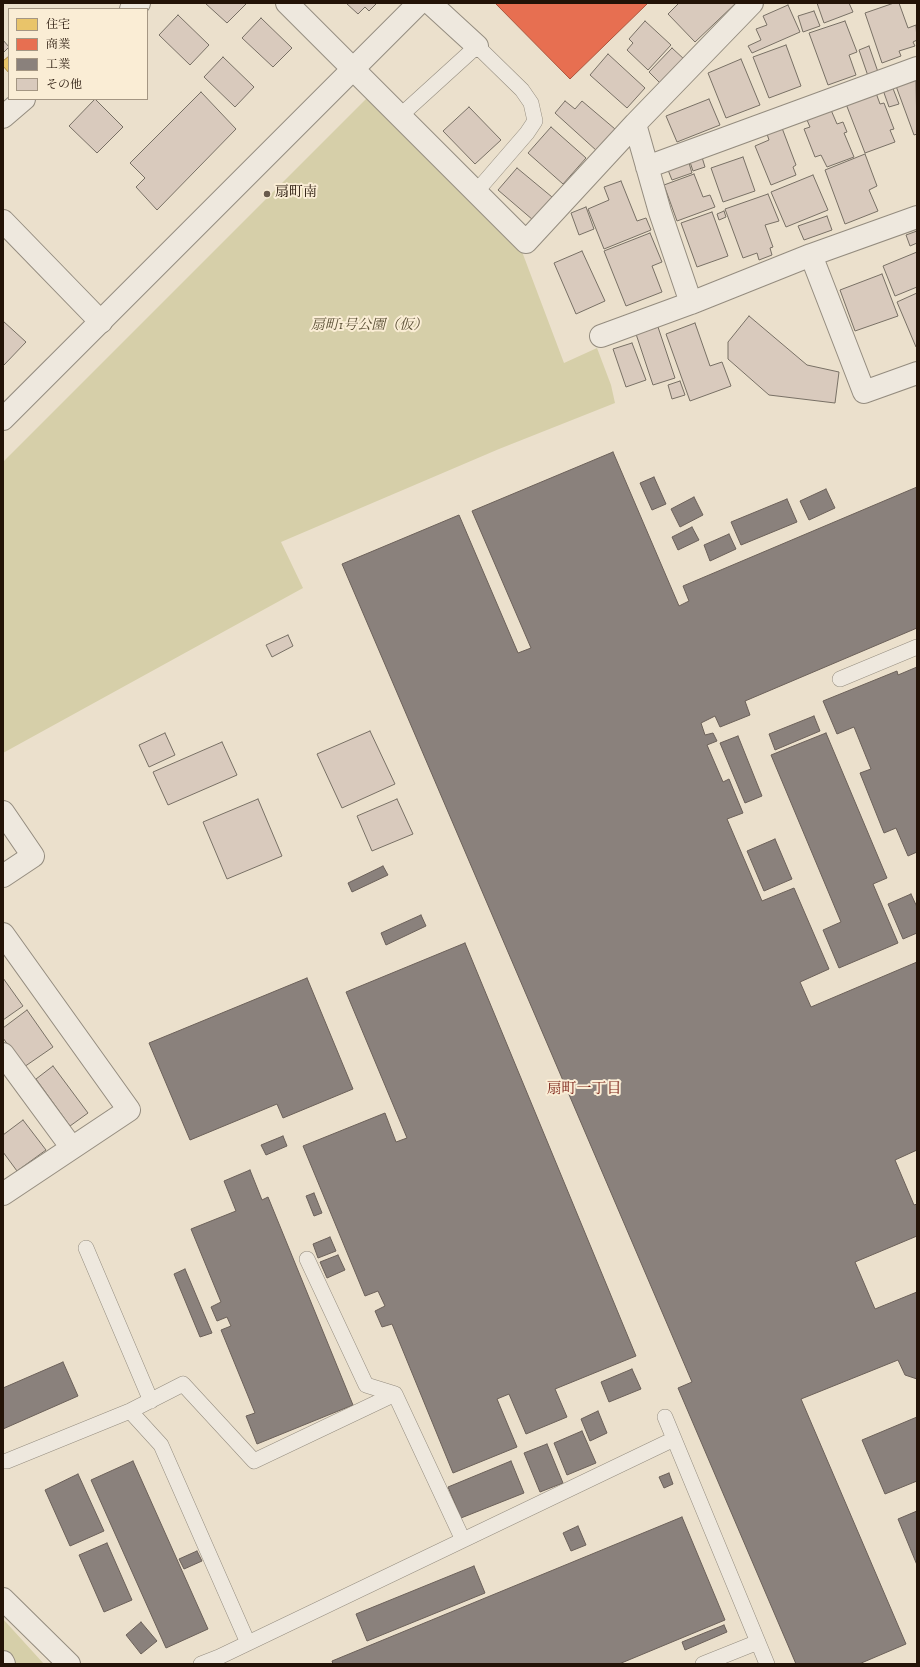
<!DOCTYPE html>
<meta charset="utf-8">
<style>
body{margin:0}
#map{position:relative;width:920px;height:1667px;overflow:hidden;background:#ebe0cc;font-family:"Sorts Mill Goudy","Noto Serif JP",serif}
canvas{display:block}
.frame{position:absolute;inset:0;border:4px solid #231307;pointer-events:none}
.legend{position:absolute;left:8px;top:8px;width:140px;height:92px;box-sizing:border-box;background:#faedd5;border:1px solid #a49683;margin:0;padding:5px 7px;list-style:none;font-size:12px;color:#231307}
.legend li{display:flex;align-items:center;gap:8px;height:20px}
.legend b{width:20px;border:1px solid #a49683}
</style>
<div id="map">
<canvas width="920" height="1667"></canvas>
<div class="frame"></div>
<ul class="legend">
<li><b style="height:11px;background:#e9c46a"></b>住宅</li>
<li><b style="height:11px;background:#e76f51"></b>商業</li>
<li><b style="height:11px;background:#8a817c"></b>工業</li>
<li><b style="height:11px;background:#d9cabd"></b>その他</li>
</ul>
</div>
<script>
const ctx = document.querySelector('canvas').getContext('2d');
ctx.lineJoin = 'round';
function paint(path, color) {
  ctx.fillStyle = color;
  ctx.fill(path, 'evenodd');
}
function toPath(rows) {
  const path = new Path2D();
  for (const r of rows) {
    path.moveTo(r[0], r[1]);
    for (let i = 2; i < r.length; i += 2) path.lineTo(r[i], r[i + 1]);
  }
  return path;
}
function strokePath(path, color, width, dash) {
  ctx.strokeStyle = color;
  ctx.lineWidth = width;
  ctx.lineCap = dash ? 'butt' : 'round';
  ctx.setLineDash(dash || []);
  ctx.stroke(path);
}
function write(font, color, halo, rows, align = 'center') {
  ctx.font = font + ' "Sorts Mill Goudy","Noto Serif JP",serif';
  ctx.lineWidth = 4;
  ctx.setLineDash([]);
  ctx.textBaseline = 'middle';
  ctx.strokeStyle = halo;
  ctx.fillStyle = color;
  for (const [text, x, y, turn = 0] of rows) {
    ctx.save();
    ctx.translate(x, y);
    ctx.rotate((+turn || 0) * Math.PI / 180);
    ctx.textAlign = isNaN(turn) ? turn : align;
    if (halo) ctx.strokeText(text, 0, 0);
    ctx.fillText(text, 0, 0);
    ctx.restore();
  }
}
const green = toPath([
 [369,96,521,249,564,363,597,348,611,385,615,403,499,449,281,542,303,588,3,753,3,462],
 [3,1619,44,1664,12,1664,3,1649]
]);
const homes = toPath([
 [9,56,9,73,3,66,3,61,9,56]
]);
const shops = toPath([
 [495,3,648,3,570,79,495,3]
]);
const industry = toPath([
 [613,452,679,606,689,601,683,586,917,487,917,628,745,701,750,715,720,727,715,716,701,723,705,735,713,733,717,741,707,745,723,782,729,779,743,813,727,819,762,901,794,888,829,969,800,982,811,1007,917,962,917,1150,895,1160,914,1205,917,1204,917,1236,855,1262,875,1309,917,1292,917,1379,905,1375,898,1360,801,1399,906,1644,859,1664,796,1664,678,1388,692,1382,342,564,459,515,518,653,531,648,472,511,613,452],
 [654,477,666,504,652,510,640,483,654,477],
 [826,489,835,508,809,520,800,501,826,489],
 [694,497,703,515,680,527,671,509,694,497],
 [787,499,797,522,741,545,731,522,787,499],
 [692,527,699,540,678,550,672,537,692,527],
 [729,534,736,549,710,561,704,545,729,534],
 [917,667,917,852,908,856,896,828,884,833,860,773,871,769,854,727,837,734,823,701,897,671,898,675,917,667],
 [814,716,820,731,775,750,769,734,814,716],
 [826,733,887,878,873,884,898,943,839,968,823,930,841,922,771,755,826,733],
 [738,736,762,796,745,803,720,743,738,736],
 [775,839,792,879,764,891,747,851,775,839],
 [383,866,388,875,352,892,348,883,383,866],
 [911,894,917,907,917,933,903,939,888,904,911,894],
 [421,915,426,926,386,945,381,933,421,915],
 [465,943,636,1356,555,1389,567,1417,526,1434,509,1394,497,1399,517,1447,453,1473,392,1324,382,1327,375,1311,385,1306,378,1291,365,1296,303,1146,385,1113,396,1142,407,1138,346,992,465,943],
 [307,978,353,1089,283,1118,277,1104,190,1140,149,1043,307,978],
 [283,1136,287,1146,266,1155,261,1145,283,1136],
 [250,1170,262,1200,268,1197,353,1405,257,1444,246,1416,255,1413,221,1330,231,1326,227,1317,217,1321,211,1307,221,1302,191,1229,236,1211,224,1181,250,1170],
 [314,1193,322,1213,314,1216,306,1196,314,1193],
 [330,1237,336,1251,318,1258,313,1244,330,1237],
 [338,1255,345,1270,327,1278,320,1262,338,1255],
 [185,1269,212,1333,200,1337,174,1274,185,1269],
 [63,1362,78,1396,3,1429,3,1388,63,1362],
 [632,1369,641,1389,609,1402,601,1382,632,1369],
 [598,1411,607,1433,590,1441,581,1419,598,1411],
 [917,1417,917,1481,885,1494,862,1440,917,1417],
 [582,1431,596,1463,567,1475,554,1443,582,1431],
 [547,1444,563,1483,540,1492,524,1453,547,1444],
 [133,1461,208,1629,166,1648,91,1480,133,1461],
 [511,1461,524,1493,461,1518,448,1487,511,1461],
 [669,1473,673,1484,664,1488,659,1477,669,1473],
 [78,1474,104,1531,70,1546,45,1490,78,1474],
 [917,1511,917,1565,898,1519,917,1511],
 [682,1517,725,1620,619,1664,333,1664,332,1661,682,1517],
 [578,1526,586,1545,571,1551,563,1533,578,1526],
 [107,1543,132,1600,104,1612,79,1555,107,1543],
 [197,1551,202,1561,184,1569,179,1559,197,1551],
 [474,1566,485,1593,367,1641,356,1614,474,1566],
 [141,1622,157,1641,141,1654,126,1635,141,1622],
 [724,1625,727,1632,685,1650,682,1642,724,1625]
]);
const building = toPath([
 [205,3,245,3,246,4,227,23,205,3],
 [346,3,377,3,369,11,365,7,358,14,346,3],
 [679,3,736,3,695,42,668,14,679,3],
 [817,3,849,3,853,12,824,23,817,3],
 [894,3,899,3,908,28,916,25,917,40,913,42,915,46,899,51,901,56,882,63,865,13,894,3],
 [788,5,800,32,752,53,748,46,761,40,756,29,767,25,763,16,788,5],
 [814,11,820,26,803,32,798,16,814,11],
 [178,15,209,45,190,65,159,35,178,15],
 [261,18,292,48,273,67,242,38,261,18],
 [645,21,671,45,648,70,627,50,633,43,629,39,645,21],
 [845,21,857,52,849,55,856,75,828,85,809,33,845,21],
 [3,40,9,47,3,53,3,40],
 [786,45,801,86,769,98,753,57,786,45],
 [869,46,878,72,868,76,859,50,869,46],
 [672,48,685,60,662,85,649,72,672,48],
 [608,54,645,88,627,108,590,75,608,54],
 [223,57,254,87,235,107,204,77,223,57],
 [741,59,760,105,726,118,708,73,741,59],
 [916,79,917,134,914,135,896,86,916,79],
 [892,86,899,104,889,107,883,90,892,86],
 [201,92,236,129,157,210,136,187,145,178,130,163,201,92],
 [876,93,880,104,884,103,894,129,890,130,895,142,865,153,846,104,876,93],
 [95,99,123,127,97,153,69,126,95,99],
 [709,99,720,125,677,142,666,116,709,99],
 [565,101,575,109,582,101,615,129,597,151,555,113,565,101],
 [469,107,501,140,475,164,443,131,469,107],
 [831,110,837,124,843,122,847,132,844,133,854,157,827,167,821,155,815,157,804,129,810,127,807,120,831,110],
 [551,127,586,158,563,184,528,153,551,127],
 [782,128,796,165,793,167,796,175,771,185,755,146,769,140,767,134,782,128],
 [701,154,705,167,693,171,689,159,701,154],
 [865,154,877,186,869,190,878,211,845,224,825,170,865,154],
 [743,157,755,191,723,202,711,168,743,157],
 [689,163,692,173,672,180,668,170,689,163],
 [517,168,552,197,533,220,498,190,517,168],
 [694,174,703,197,710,195,715,207,677,221,664,185,694,174],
 [813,175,828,210,786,227,771,192,813,175],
 [621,181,637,221,646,218,651,230,604,249,588,209,609,200,604,187,621,181],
 [768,194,779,221,765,225,773,247,770,248,772,255,759,260,757,253,743,258,725,209,768,194],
 [586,207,594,229,579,235,571,213,586,207],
 [724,211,726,217,719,220,717,214,724,211],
 [712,212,728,256,697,267,681,223,712,212],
 [827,216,832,230,804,240,798,226,827,216],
 [917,231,917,243,910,246,906,235,917,231],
 [650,233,662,262,652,266,662,292,626,306,604,251,650,233],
 [582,251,605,301,576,314,554,263,582,251],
 [917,252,917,287,895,296,883,266,917,252],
 [882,274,898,316,855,331,840,290,882,274],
 [917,293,917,347,916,347,897,302,917,293],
 [749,316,807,365,839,372,835,403,769,395,728,359,728,342,749,316],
 [3,321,26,342,4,365,3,365,3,321],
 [695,323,710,366,722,362,731,386,690,401,666,334,695,323],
 [658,327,675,378,653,385,636,334,658,327],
 [632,343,646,380,626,387,613,349,632,343],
 [680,381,685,395,672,399,668,385,680,381],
 [288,635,293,646,272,657,266,645,288,635],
 [370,731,395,784,342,808,317,754,370,731],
 [165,733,175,755,149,767,139,745,165,733],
 [222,742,237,775,168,805,153,772,222,742],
 [258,799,282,856,227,879,203,822,258,799],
 [397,799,413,834,372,851,357,816,397,799],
 [3,978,23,1006,3,1020,3,978],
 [27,1010,53,1047,24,1067,3,1038,3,1028,27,1010],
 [53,1066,88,1113,70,1126,36,1079,53,1066],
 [23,1120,46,1150,17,1171,3,1152,3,1135,23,1120]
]);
const service = toPath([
 [400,116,477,46,522,90,531,103,535,121,527,133,476,192],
 [840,679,917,647],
 [86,1248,151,1401],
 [307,1259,366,1385,395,1394,463,1540],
 [130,1411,161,1445,248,1643],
 [665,1417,767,1664],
 [7,1461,130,1411,183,1384,254,1461,395,1394],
 [201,1664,219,1657,674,1439],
 [703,1664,758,1642]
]);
const minor = toPath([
 [287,3,526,242,635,124],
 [430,3,477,46],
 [752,3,635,124,660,212,691,303,811,255,917,217],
 [131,9,139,3],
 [3,117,24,99],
 [647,167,917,68],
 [3,221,101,322],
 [811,255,864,392,917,373],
 [601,336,691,303],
 [3,812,33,856,3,876],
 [3,934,129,1110,3,1194],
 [3,1054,72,1148]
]);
const tertiary = toPath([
 [3,419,419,3],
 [3,1599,69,1664],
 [3,1662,4,1664]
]);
const markers = [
 [267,194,4,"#695b4c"]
];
const poiNames = [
 ["扇町南",275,194]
];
const parkNames = [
 ["扇町1号公園（仮）",369,327]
];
const neighbourhoodNames = [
 ["扇町一丁目",584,1090]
];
paint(green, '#d6cfa9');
paint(homes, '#e9c46a');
strokePath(homes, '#ae8f4c', 1);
paint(shops, '#e76f51');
strokePath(shops, '#ac533b', 1);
paint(industry, '#8a817c');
strokePath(industry, '#6b6059', 1);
paint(building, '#d9cabd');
strokePath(building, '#787065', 1);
strokePath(service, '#948c7f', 16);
strokePath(minor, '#948c7f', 24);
strokePath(tertiary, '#948c7f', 24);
strokePath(service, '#eee8de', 15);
strokePath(minor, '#eee8de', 22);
strokePath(tertiary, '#eee8de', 22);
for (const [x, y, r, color] of markers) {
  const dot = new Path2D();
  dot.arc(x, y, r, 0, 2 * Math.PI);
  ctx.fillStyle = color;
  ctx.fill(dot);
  strokePath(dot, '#faedd5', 1.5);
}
write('14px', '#231307', '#faedd5', poiNames, 'left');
write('italic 14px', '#5b5036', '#faedd5', parkNames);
write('15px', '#7a1f14', '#faedd5', neighbourhoodNames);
</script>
